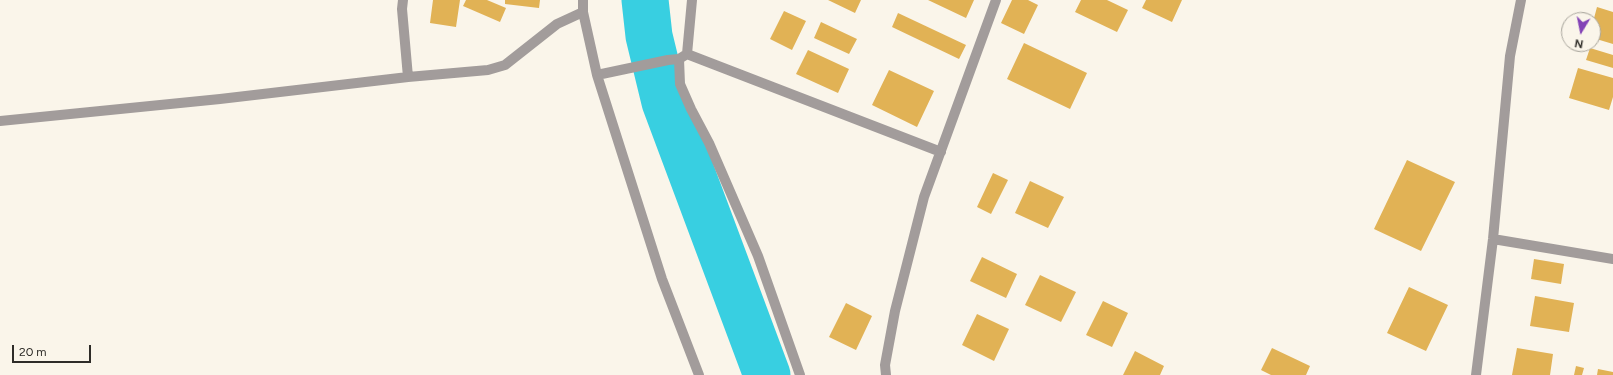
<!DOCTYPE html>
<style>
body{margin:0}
#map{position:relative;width:1613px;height:375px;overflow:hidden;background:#faf5ea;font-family:Figtree,sans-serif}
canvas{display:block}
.north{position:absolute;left:1561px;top:12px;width:40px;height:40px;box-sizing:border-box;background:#faf5ea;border:1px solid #a8a59c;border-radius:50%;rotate:190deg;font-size:11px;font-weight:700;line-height:16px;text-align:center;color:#2e2c28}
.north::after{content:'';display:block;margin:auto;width:14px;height:18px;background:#8342b6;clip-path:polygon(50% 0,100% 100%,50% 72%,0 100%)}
.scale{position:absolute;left:12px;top:345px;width:79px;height:18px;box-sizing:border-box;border:2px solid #2e2c28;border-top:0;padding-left:5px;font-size:12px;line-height:14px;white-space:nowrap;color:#2e2c28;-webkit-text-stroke:3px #faf5ea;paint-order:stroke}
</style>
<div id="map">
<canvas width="1613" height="375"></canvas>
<div class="north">N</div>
<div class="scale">20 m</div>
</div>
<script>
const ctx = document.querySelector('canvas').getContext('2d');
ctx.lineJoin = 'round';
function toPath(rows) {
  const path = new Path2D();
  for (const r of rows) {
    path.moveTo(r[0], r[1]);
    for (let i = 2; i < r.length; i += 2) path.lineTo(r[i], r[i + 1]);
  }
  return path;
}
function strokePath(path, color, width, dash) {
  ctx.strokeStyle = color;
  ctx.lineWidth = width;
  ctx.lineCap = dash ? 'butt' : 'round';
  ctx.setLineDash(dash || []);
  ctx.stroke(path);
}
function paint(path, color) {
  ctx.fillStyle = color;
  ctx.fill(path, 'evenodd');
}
const river = toPath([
 [645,0,649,36,665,102,767,375]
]);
const building = toPath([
 [433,0,460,0,456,27,430,23],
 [466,0,487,0,506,8,500,22,463,6],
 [505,0,540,0,539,8,505,4],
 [828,0,861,0,855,13],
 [928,0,974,0,966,18],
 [1012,0,1028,0,1038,5,1024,34,1001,23],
 [1081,0,1107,0,1128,10,1117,32,1075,12],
 [1146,0,1182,0,1172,22,1142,8],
 [1597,7,1613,12,1613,44,1593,38,1593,22],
 [784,11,806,21,792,50,770,39],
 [898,13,966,45,959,59,892,27],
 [821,22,857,39,849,54,814,38],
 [1024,43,1087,73,1070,109,1007,79],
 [1590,48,1613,55,1613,68,1586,60],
 [808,50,849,69,838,93,796,74],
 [1578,68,1613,78,1613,97,1609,110,1569,98],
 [889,70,934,91,917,127,872,105],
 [1407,160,1455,182,1421,251,1374,229],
 [993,173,1008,180,991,214,977,207],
 [1030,181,1064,197,1048,228,1015,213],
 [982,257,1017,274,1006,298,970,281],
 [1534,259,1564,264,1561,284,1531,279],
 [1040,275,1076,292,1061,322,1025,305],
 [1409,287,1448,305,1426,351,1387,333],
 [1535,296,1574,303,1569,332,1530,326],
 [1103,301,1128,313,1112,347,1086,335],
 [846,303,872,316,856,350,829,337],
 [977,314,1009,329,994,361,962,345],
 [1272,348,1310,366,1306,375,1271,375,1261,370],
 [1517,348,1553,354,1550,375,1512,375],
 [1135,351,1164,366,1160,375,1123,375],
 [1576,366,1584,368,1582,375,1574,375],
 [1598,369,1613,372,1613,375,1597,375]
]);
const minor = toPath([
 [403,0,402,9,408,77],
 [583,0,583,12,597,75,662,279,699,375],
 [687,54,941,152],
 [679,59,680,84,691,109,709,143,758,256,800,375],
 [597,75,668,60,679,59,687,54,692,0],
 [0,121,220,99,408,77,488,70,505,65,557,24,583,12],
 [1493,239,1613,259],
 [886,375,885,365,895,311,924,197,996,0],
 [1476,375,1493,239,1510,56,1521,0]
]);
strokePath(river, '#38cfe1', 47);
paint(building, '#e1b255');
strokePath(minor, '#a29c9b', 10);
</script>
